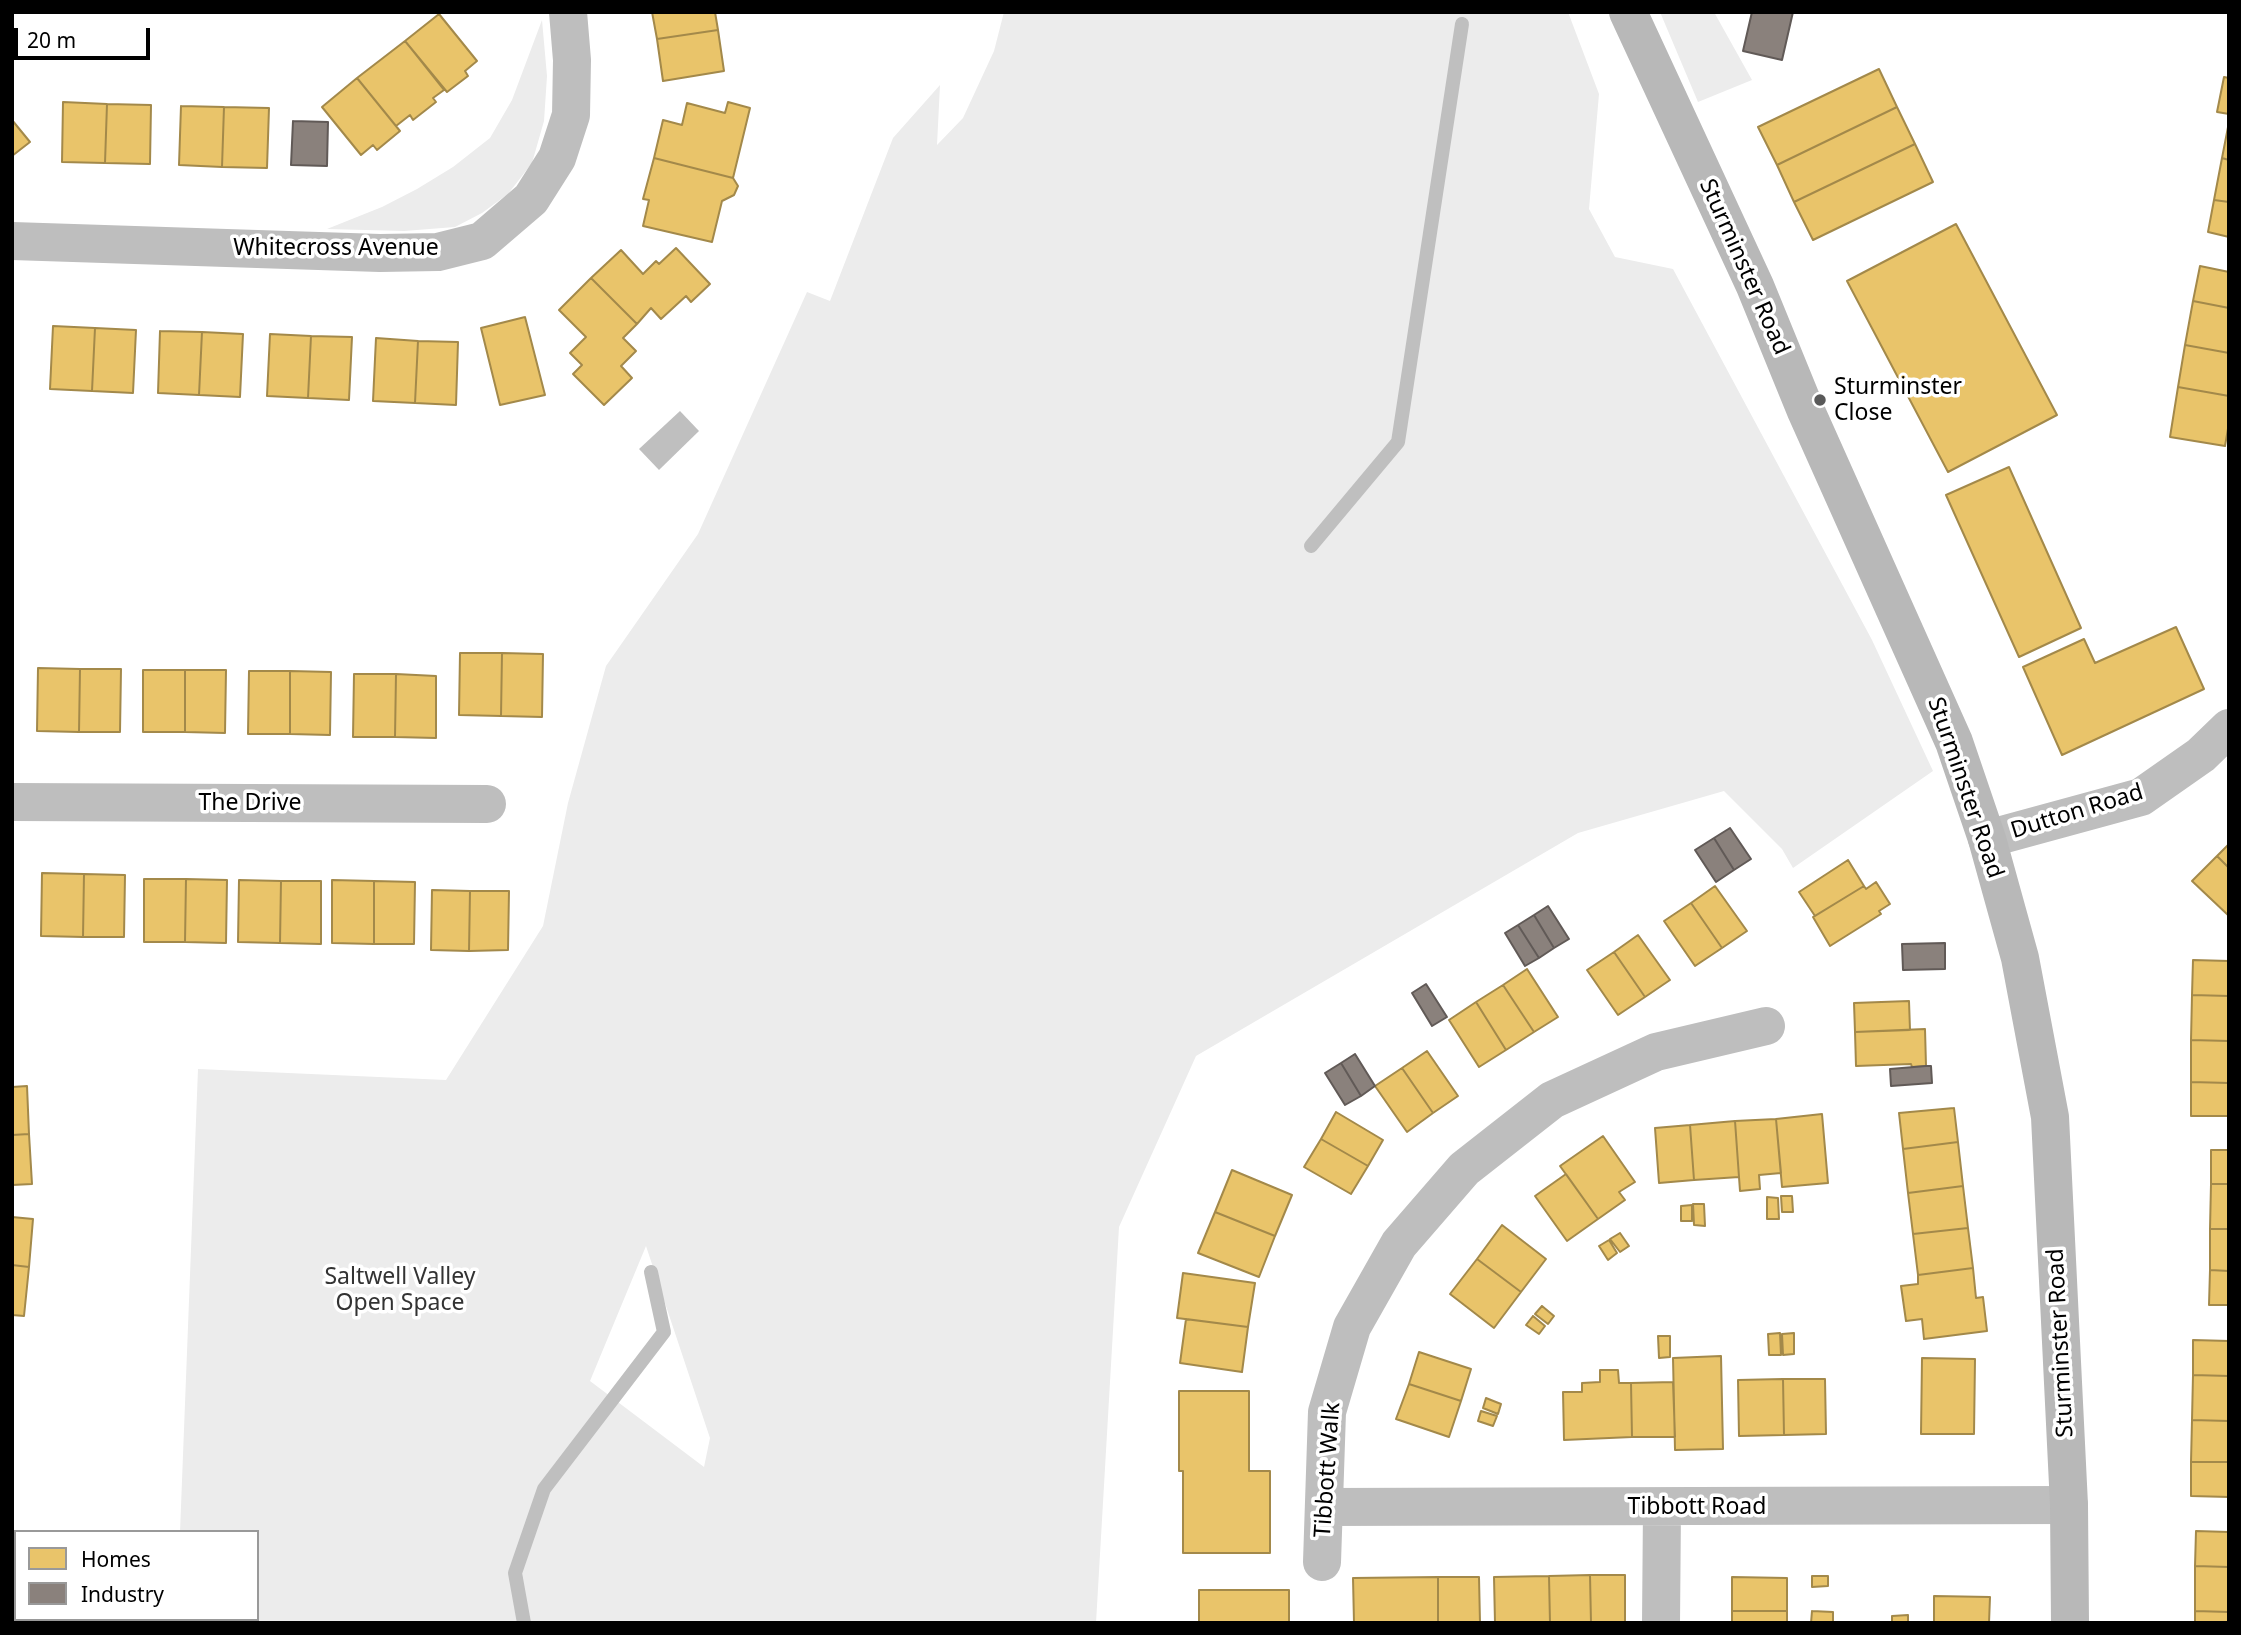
<!DOCTYPE html>
<style>
body{margin:0}
#map{position:relative;width:2241px;height:1635px;overflow:hidden;background:#fff;font-family:"Noto Sans",sans-serif}
canvas{display:block}
.frame{position:absolute;inset:0;border:14px solid #000;pointer-events:none}
.legend{position:absolute;left:14px;top:1530px;width:245px;height:91px;box-sizing:border-box;background:#fff;border:2px solid #999;margin:0;padding:9px 12px;list-style:none;font-size:21px;color:#000}
.legend li{display:flex;align-items:center;gap:14px;height:35px}
.legend b{width:35px;border:2px solid #999}
.scale{position:absolute;left:14px;top:28px;width:136px;height:32px;box-sizing:border-box;border:4px solid #000;border-top:0;padding-left:9px;font-size:21px;line-height:24px;white-space:nowrap;color:#000;-webkit-text-stroke:5px #fff;paint-order:stroke}
</style>
<div id="map">
<canvas width="2241" height="1635"></canvas>
<div class="frame"></div>
<ul class="legend">
<li><b style="height:19px;background:#e9c46a"></b>Homes</li>
<li><b style="height:19px;background:#8a817c"></b>Industry</li>
</ul>
<div class="scale">20 m</div>
</div>
<script>
const ctx = document.querySelector('canvas').getContext('2d');
ctx.lineJoin = 'round';
function paint(path, color) {
  ctx.fillStyle = color;
  ctx.fill(path, 'evenodd');
}
function toPath(rows) {
  const path = new Path2D();
  for (const r of rows) {
    path.moveTo(r[0], r[1]);
    for (let i = 2; i < r.length; i += 2) path.lineTo(r[i], r[i + 1]);
  }
  return path;
}
function strokePath(path, color, width, dash) {
  ctx.strokeStyle = color;
  ctx.lineWidth = width;
  ctx.lineCap = dash ? 'butt' : 'round';
  ctx.setLineDash(dash || []);
  ctx.stroke(path);
}
function write(font, color, halo, rows, align = 'center') {
  ctx.font = font + ' "Noto Sans",sans-serif';
  ctx.lineWidth = 7;
  ctx.setLineDash([]);
  ctx.textBaseline = 'middle';
  ctx.strokeStyle = halo;
  ctx.fillStyle = color;
  for (const [text, x, y, turn = 0] of rows) {
    ctx.save();
    ctx.translate(x, y);
    ctx.rotate((+turn || 0) * Math.PI / 180);
    ctx.textAlign = isNaN(turn) ? turn : align;
    if (halo) ctx.strokeText(text, 0, 0);
    ctx.fillText(text, 0, 0);
    ctx.restore();
  }
}
const green = toPath([
 [1004,12,1568,12,1599,94,1589,209,1615,257,1673,269,1872,640,1933,771,1793,868,1782,849,1724,791,1578,833,1196,1056,1119,1227,1096,1623,204,1623,201,1619,257,1619,257,1532,180,1532,198,1069,446,1080,543,926,568,803,606,666,698,534,807,292,830,301,893,138,940,85,937,145,963,118,994,51],
 [646,1246,710,1438,704,1467,590,1381],
 [1660,12,1714,12,1752,80,1698,102],
 [542,20,547,76,544,121,532,163,508,194,482,213,455,227,404,231,327,229,382,207,417,189,453,167,490,138,512,100]
]);
const water = toPath([
 [680,411,699,431,659,470,639,449]
]);
const homes = toPath([
 [652,12,715,12,718,30,657,39,652,12],
 [439,14,477,61,465,71,468,76,447,92,405,41,439,14],
 [718,30,724,71,663,81,657,39,718,30],
 [405,41,444,90,433,98,436,102,413,120,410,115,396,126,357,78,405,41],
 [1879,69,1897,107,1777,165,1758,127,1879,69],
 [2224,77,2229,78,2229,114,2217,112,2224,77],
 [357,78,400,131,377,150,373,145,361,155,322,107,357,78],
 [63,102,107,104,105,163,62,162,63,102],
 [728,102,750,108,733,178,654,158,663,120,682,125,687,103,725,113,728,102],
 [107,104,151,105,150,164,105,163,107,104],
 [181,106,224,107,222,167,179,165,181,106],
 [224,107,269,108,267,168,222,167,224,107],
 [1897,107,1915,144,1794,202,1777,165,1897,107],
 [12,120,30,142,12,156,12,120],
 [2229,122,2229,160,2222,158,2229,122],
 [1915,144,1933,182,1813,240,1794,202,1915,144],
 [654,158,733,178,738,186,734,195,722,201,712,242,643,226,649,200,643,199,654,158],
 [2222,158,2229,160,2229,202,2214,200,2222,158],
 [2214,200,2229,202,2229,237,2208,232,2214,200],
 [1956,224,2057,415,1948,472,1847,281,1956,224],
 [676,248,710,284,691,302,686,296,661,319,651,308,637,324,591,278,621,250,643,274,656,261,659,264,676,248],
 [2200,266,2229,272,2229,308,2193,301,2200,266],
 [591,278,637,324,623,338,636,351,621,366,632,378,604,405,573,374,582,365,570,353,586,337,559,310,591,278],
 [2193,301,2229,308,2229,353,2185,345,2193,301],
 [525,317,545,395,500,405,481,328,525,317],
 [53,326,95,328,92,391,50,389,53,326],
 [95,328,136,330,133,393,92,391,95,328],
 [160,331,202,332,199,395,158,393,160,331],
 [202,332,243,334,240,397,199,395,202,332],
 [270,334,311,336,308,398,267,396,270,334],
 [311,336,352,337,349,400,308,398,311,336],
 [376,338,418,341,415,403,373,401,376,338],
 [418,341,458,342,456,405,415,403,418,341],
 [2185,345,2229,353,2229,396,2178,387,2185,345],
 [2178,387,2229,396,2229,423,2225,446,2170,437,2178,387],
 [2009,467,2081,628,2019,657,1946,495,2009,467],
 [2176,627,2204,689,2062,755,2023,667,2084,639,2095,663,2176,627],
 [460,653,502,653,501,716,459,715,460,653],
 [502,653,543,654,542,717,501,716,502,653],
 [38,668,80,669,79,732,37,731,38,668],
 [80,669,121,669,120,732,79,732,80,669],
 [143,670,185,670,185,732,143,732,143,670],
 [185,670,226,670,225,733,185,732,185,670],
 [249,671,290,671,290,734,248,734,249,671],
 [290,671,331,672,330,735,290,734,290,671],
 [354,674,396,674,395,737,353,737,354,674],
 [396,674,436,676,436,738,395,737,396,674],
 [2229,844,2229,868,2217,856,2229,844],
 [2217,856,2229,868,2229,916,2192,881,2217,856],
 [1848,860,1864,886,1815,916,1799,892,1848,860],
 [42,873,84,874,83,937,41,936,42,873],
 [84,874,125,875,124,937,83,937,84,874],
 [144,879,186,879,185,942,144,942,144,879],
 [186,879,227,880,226,943,185,942,186,879],
 [239,880,281,881,280,943,238,942,239,880],
 [332,880,374,881,374,944,332,943,332,880],
 [281,881,321,881,321,944,280,943,281,881],
 [374,881,415,882,414,944,374,944,374,881],
 [1876,882,1890,904,1879,911,1881,914,1830,946,1813,917,1864,886,1866,889,1876,882],
 [1715,886,1747,931,1722,948,1691,903,1715,886],
 [432,890,470,891,469,951,431,950,432,890],
 [470,891,509,891,508,950,469,951,470,891],
 [1691,903,1722,948,1695,966,1664,921,1691,903],
 [1638,935,1670,980,1645,997,1614,952,1638,935],
 [1614,952,1645,997,1618,1015,1587,970,1614,952],
 [2193,960,2229,961,2229,996,2192,995,2193,960],
 [1527,969,1558,1017,1534,1032,1503,985,1527,969],
 [1503,985,1534,1032,1506,1050,1476,1002,1503,985],
 [2192,995,2229,996,2229,1041,2191,1040,2192,995],
 [1909,1001,1910,1030,1855,1032,1854,1003,1909,1001],
 [1476,1002,1506,1050,1479,1067,1449,1020,1476,1002],
 [1925,1029,1926,1066,1912,1067,1911,1064,1856,1066,1855,1032,1925,1029],
 [2191,1040,2229,1041,2229,1083,2191,1082,2191,1040],
 [1427,1051,1458,1096,1433,1113,1402,1068,1427,1051],
 [1402,1068,1433,1113,1407,1132,1375,1086,1402,1068],
 [2191,1082,2229,1083,2229,1116,2191,1116,2191,1082],
 [27,1086,29,1134,12,1135,12,1087,27,1086],
 [1954,1108,1958,1142,1903,1149,1899,1113,1954,1108],
 [1336,1112,1383,1140,1368,1166,1321,1139,1336,1112],
 [1822,1114,1828,1183,1782,1187,1776,1119,1822,1114],
 [1776,1119,1781,1173,1759,1175,1760,1189,1740,1191,1735,1121,1776,1119],
 [1735,1121,1739,1177,1694,1180,1690,1125,1735,1121],
 [1690,1125,1694,1180,1659,1183,1655,1128,1690,1125],
 [29,1134,32,1184,12,1185,12,1135,29,1134],
 [1603,1136,1635,1182,1619,1192,1625,1200,1598,1219,1560,1166,1603,1136],
 [1321,1139,1368,1166,1351,1194,1304,1167,1321,1139],
 [1958,1142,1963,1186,1908,1193,1903,1149,1958,1142],
 [2211,1150,2229,1150,2229,1184,2211,1184,2211,1150],
 [1232,1170,1292,1195,1275,1236,1215,1212,1232,1170],
 [1566,1174,1598,1219,1567,1241,1535,1196,1566,1174],
 [2211,1184,2229,1184,2229,1229,2210,1229,2211,1184],
 [1963,1186,1968,1228,1913,1234,1908,1193,1963,1186],
 [1781,1196,1792,1196,1793,1212,1782,1212,1781,1196],
 [1767,1197,1778,1198,1779,1219,1767,1219,1767,1197],
 [1693,1204,1704,1204,1705,1226,1694,1225,1693,1204],
 [1692,1205,1692,1221,1681,1221,1681,1206,1692,1205],
 [1215,1212,1275,1236,1259,1277,1198,1253,1215,1212],
 [12,1217,33,1219,29,1267,12,1265,12,1217],
 [1502,1225,1546,1259,1521,1292,1477,1259,1502,1225],
 [1968,1228,1973,1268,1918,1275,1913,1234,1968,1228],
 [2210,1229,2229,1229,2229,1271,2210,1270,2210,1229],
 [1620,1233,1629,1246,1620,1252,1610,1239,1620,1233],
 [1609,1240,1617,1253,1608,1260,1599,1246,1609,1240],
 [1477,1259,1521,1292,1494,1328,1450,1294,1477,1259],
 [12,1265,29,1267,24,1316,12,1315,12,1265],
 [1973,1268,1976,1298,1983,1297,1987,1331,1924,1339,1922,1319,1906,1321,1901,1286,1918,1284,1918,1275,1973,1268],
 [2210,1270,2229,1271,2229,1305,2209,1305,2210,1270],
 [1183,1273,1255,1283,1248,1327,1177,1318,1183,1273],
 [1542,1306,1554,1316,1548,1324,1535,1314,1542,1306],
 [1533,1316,1545,1326,1539,1334,1526,1325,1533,1316],
 [1186,1319,1248,1327,1242,1372,1180,1363,1186,1319],
 [1780,1333,1781,1355,1769,1355,1768,1334,1780,1333],
 [1794,1333,1794,1354,1783,1355,1782,1334,1794,1333],
 [1658,1336,1670,1336,1670,1357,1659,1358,1658,1336],
 [2193,1340,2229,1341,2229,1376,2193,1375,2193,1340],
 [1419,1352,1471,1369,1461,1401,1409,1384,1419,1352],
 [1721,1356,1723,1449,1675,1450,1673,1358,1721,1356],
 [1922,1358,1975,1359,1974,1434,1921,1434,1922,1358],
 [1600,1370,1618,1370,1619,1383,1631,1383,1632,1437,1564,1440,1563,1392,1582,1392,1582,1383,1600,1382,1600,1370],
 [2193,1375,2229,1376,2229,1421,2192,1420,2193,1375],
 [1783,1379,1825,1379,1826,1434,1784,1435,1783,1379],
 [1783,1379,1784,1435,1739,1436,1738,1380,1783,1379],
 [1673,1382,1675,1437,1632,1437,1631,1383,1673,1382],
 [1409,1384,1461,1401,1449,1437,1396,1419,1409,1384],
 [1179,1391,1249,1391,1249,1471,1270,1471,1270,1553,1183,1553,1183,1471,1179,1471,1179,1391],
 [1486,1398,1501,1404,1498,1414,1483,1408,1486,1398],
 [1481,1411,1497,1416,1493,1426,1478,1421,1481,1411],
 [2192,1420,2229,1421,2229,1462,2191,1462,2192,1420],
 [2191,1462,2229,1462,2229,1497,2191,1496,2191,1462],
 [2196,1531,2229,1532,2229,1567,2195,1566,2196,1531],
 [2195,1566,2229,1567,2229,1612,2195,1611,2195,1566],
 [1590,1575,1591,1623,1550,1623,1549,1576,1590,1575],
 [1590,1575,1625,1575,1625,1623,1591,1623,1590,1575],
 [1549,1576,1550,1623,1495,1623,1494,1577,1549,1576],
 [1812,1576,1828,1576,1828,1586,1812,1587,1812,1576],
 [1438,1577,1438,1623,1354,1623,1353,1578,1438,1577],
 [1438,1577,1479,1577,1480,1623,1438,1623,1438,1577],
 [1732,1577,1787,1578,1787,1611,1732,1611,1732,1577],
 [1199,1590,1289,1590,1289,1623,1199,1623,1199,1590],
 [1934,1596,1990,1597,1989,1623,1934,1623,1934,1596],
 [1732,1611,1787,1611,1787,1623,1732,1623,1732,1611],
 [1812,1611,1833,1612,1833,1623,1811,1623,1812,1611],
 [2195,1611,2229,1612,2229,1623,2195,1623,2195,1611],
 [1908,1615,1908,1623,1892,1623,1892,1616,1908,1615]
]);
const industry = toPath([
 [1752,12,1793,12,1782,60,1743,51,1752,12],
 [293,121,328,122,327,166,291,165,293,121],
 [1730,828,1751,859,1734,870,1714,838,1730,828],
 [1714,838,1734,870,1716,882,1695,850,1714,838],
 [1548,906,1569,939,1554,948,1534,915,1548,906],
 [1534,915,1554,948,1539,958,1518,925,1534,915],
 [1518,925,1539,958,1525,966,1505,933,1518,925],
 [1945,943,1945,969,1903,970,1902,944,1945,943],
 [1426,984,1447,1017,1432,1026,1412,993,1426,984],
 [1355,1054,1375,1086,1361,1096,1341,1063,1355,1054],
 [1341,1063,1361,1096,1345,1105,1325,1073,1341,1063],
 [1926,1066,1931,1066,1932,1083,1891,1086,1890,1069,1926,1066]
]);
const stream = toPath([
 [1311,546,1398,442,1462,24],
 [524,1623,515,1573,544,1489,664,1332,651,1272]
]);
const street = toPath([
 [12,241,380,253,438,252,482,241,531,199,557,158,571,115,572,60,568,12],
 [12,802,487,804],
 [1987,839,2141,797,2201,755,2229,728],
 [1325,1507,2069,1505],
 [1322,1562,1327,1412,1352,1327,1399,1244,1464,1169,1552,1100,1656,1052,1766,1026],
 [1661,1623,1662,1507]
]);
const secondary = toPath([
 [1628,12,1755,286,1806,411,1954,742,1987,839,2020,958,2050,1117,2069,1505,2070,1623]
]);
const markers = [
 [1820,400,7,"#595959"]
];
const streetNames = [
 ["Whitecross Avenue",336,248],
 ["Sturminster Road",1744,267,66],
 ["Sturminster Road",1965,788,71],
 ["The Drive",250,803],
 ["Dutton Road",2077,812,-17],
 ["Sturminster Road",2061,1343,-93],
 ["Tibbott Walk",1328,1470,-86],
 ["Tibbott Road",1697,1507]
];
const poiNames = [
 ["Sturminster",1834,387],
 ["Close",1834,413]
];
const parkNames = [
 ["Saltwell Valley",400,1277],
 ["Open Space",400,1303]
];
paint(green, '#ececec');
paint(water, '#bfbfbf');
paint(homes, '#e9c46a');
strokePath(homes, '#a3894a', 2);
paint(industry, '#8a817c');
strokePath(industry, '#615a57', 2);
strokePath(stream, '#bfbfbf', 14);
strokePath(street, '#bebebe', 38);
strokePath(secondary, '#b8b8b8', 38);
for (const [x, y, r, color] of markers) {
  const dot = new Path2D();
  dot.arc(x, y, r, 0, 2 * Math.PI);
  ctx.fillStyle = color;
  ctx.fill(dot);
  strokePath(dot, '#fff', 2.5);
}
write('23px', '#000', '#fff', streetNames);
write('23px', '#000', '#fff', poiNames, 'left');
write('23px', '#333', '#fff', parkNames);
</script>
